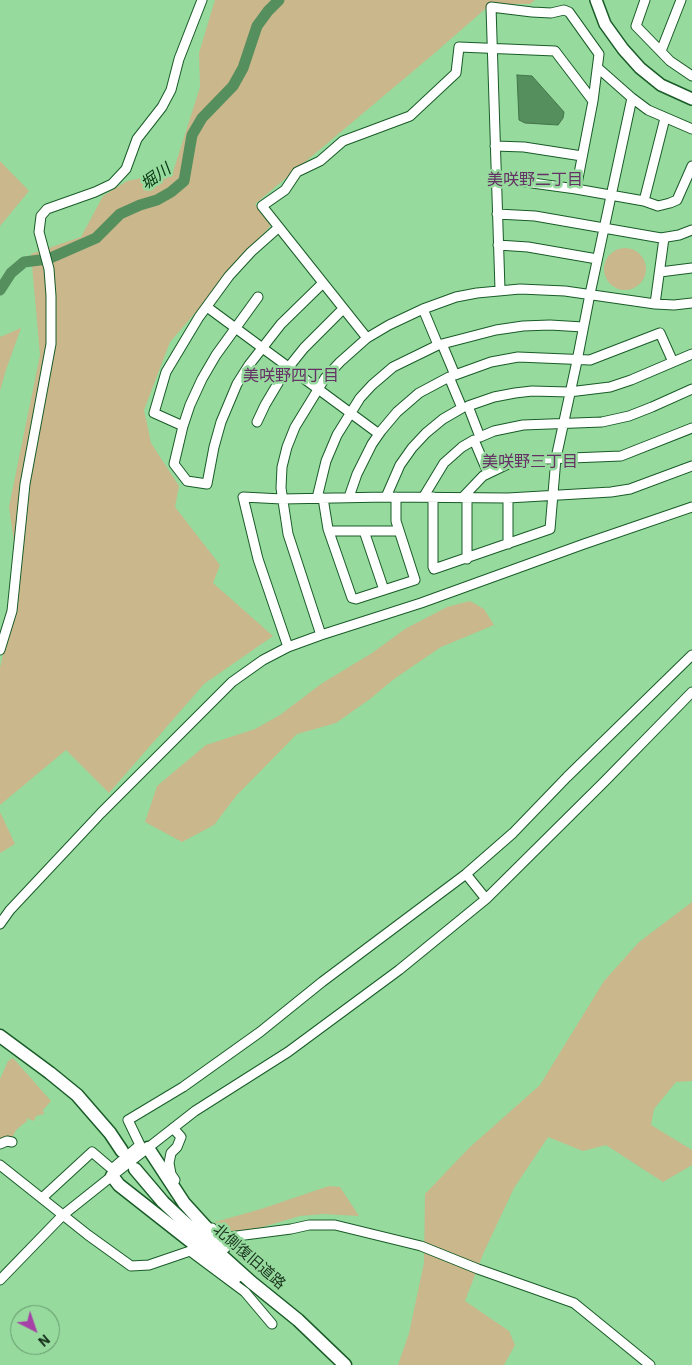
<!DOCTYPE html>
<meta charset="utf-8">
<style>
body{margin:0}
#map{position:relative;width:692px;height:1365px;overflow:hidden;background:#96da9e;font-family:"IBM Plex Sans",sans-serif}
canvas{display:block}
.north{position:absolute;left:10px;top:1305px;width:50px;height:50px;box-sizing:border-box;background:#96da9e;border:1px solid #64986b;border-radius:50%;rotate:139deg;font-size:14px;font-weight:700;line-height:20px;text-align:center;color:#1a351e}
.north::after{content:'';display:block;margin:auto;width:18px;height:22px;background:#a642a7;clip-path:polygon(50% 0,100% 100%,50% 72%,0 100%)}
</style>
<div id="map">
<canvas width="692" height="1365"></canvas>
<div class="north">N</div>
</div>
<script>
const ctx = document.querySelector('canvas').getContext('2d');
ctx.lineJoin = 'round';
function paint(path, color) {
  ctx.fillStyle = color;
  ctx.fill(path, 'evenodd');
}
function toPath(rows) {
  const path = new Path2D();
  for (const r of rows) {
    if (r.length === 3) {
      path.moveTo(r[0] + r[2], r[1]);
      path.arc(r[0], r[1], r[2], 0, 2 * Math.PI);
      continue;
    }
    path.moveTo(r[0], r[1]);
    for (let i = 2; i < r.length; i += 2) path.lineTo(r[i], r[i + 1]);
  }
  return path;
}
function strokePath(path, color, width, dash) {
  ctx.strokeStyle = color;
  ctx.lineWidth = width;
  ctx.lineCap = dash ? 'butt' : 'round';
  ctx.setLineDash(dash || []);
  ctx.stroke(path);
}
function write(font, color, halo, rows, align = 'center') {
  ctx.font = font + ' "IBM Plex Sans","Noto Sans JP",sans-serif';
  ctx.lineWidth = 5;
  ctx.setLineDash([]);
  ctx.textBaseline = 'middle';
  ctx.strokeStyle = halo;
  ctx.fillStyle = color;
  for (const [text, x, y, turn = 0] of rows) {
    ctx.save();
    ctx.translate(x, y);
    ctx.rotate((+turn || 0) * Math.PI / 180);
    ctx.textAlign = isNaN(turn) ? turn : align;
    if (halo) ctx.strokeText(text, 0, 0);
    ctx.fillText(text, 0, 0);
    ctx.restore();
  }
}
const green = toPath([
 [215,0,535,0,530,4,491,4,430,57,255,204,271,225,170,342,144,410,151,443,179,486,175,507,220,565,213,583,273,636,204,684,109,793,66,750,0,805,0,668,19,578,9,507,40,355,31,254,81,237,103,196,127,181,173,172,200,87,199,53],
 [0,161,29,191,0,226],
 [625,269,21],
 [21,328,6,370,0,391,0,337],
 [470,601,484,609,494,625,441,647,394,679,370,699,336,723,297,734,236,796,214,825,182,842,145,822,157,786,206,745,255,729,280,715,321,684,372,653,405,629,447,607],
 [0,812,15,844,0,853],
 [692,902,692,1081,676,1082,654,1109,651,1125,692,1150,692,1165,663,1182,606,1145,583,1151,548,1137,514,1188,483,1254,465,1301,509,1331,515,1345,504,1365,398,1365,409,1333,424,1263,425,1194,469,1148,540,1085,604,981,639,942],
 [13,1058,51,1101,43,1110,44,1114,36,1116,34,1121,27,1118,27,1121,16,1130,13,1136,8,1138,2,1137,0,1139,0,1079,8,1061],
 [329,1186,340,1187,359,1216,324,1214,300,1216,245,1232,225,1231,215,1222,261,1209]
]);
const water = toPath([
 [517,75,532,76,564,112,563,118,558,125,525,123,519,120,517,75]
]);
const river = toPath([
 [0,290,11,273,24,262,48,259,96,238,120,214,140,205,157,200,171,192,184,181,192,135,202,118,233,86,243,68,257,26,268,11,279,0]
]);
const minor = toPath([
 [645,0,636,26,670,61,692,76],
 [661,51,681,0],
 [598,68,632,98,648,110,692,129],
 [495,146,524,147,582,156],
 [496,178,576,189,644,201,658,206,670,203,677,200,692,166],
 [644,201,665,118],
 [497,214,535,216,661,238,679,235,692,230],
 [498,245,528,247,597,259],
 [660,272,692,268],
 [500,290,491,7,532,12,551,13,564,10,569,12,599,54,593,101,576,189],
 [258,297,216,355,202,379,190,405,183,426,174,464,187,481,207,484,214,447,221,422,237,384,249,365,281,324,323,283],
 [655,304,664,238],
 [207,307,379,434],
 [583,327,550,325,523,326,496,330,442,344,455,375,491,362,518,357,590,360,660,333,673,362],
 [367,338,262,206,285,190,297,172,320,161,343,141,410,116,456,73,459,47,555,51,593,101],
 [692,354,631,380,610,387,569,392,532,391,515,393,494,397,468,406,480,437,494,431,523,425,602,422,629,416,652,407,692,389],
 [257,422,265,405,284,373,304,348,343,309],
 [183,426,154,413,166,372,199,317,229,276,251,252,278,228],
 [424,496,444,463,462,447,474,440,488,473],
 [349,497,357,474,372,444,381,431,397,412,419,393,449,377,462,408,443,419,426,433,412,448,400,465,386,497],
 [433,497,433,567,434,569,550,529,556,458,577,361,590,294,632,98],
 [463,497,483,476,508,464,522,460,621,456,692,428],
 [317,498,326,461,337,435,360,398,372,385,393,367,438,345,423,309],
 [323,498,328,529,352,598,356,599,415,580,396,521,396,497],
 [329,531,399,531],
 [364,531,384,590],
 [508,544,508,498],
 [467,559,467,497],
 [321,635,288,534,281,488,282,467,287,447,295,427,325,378,340,362,367,338,389,325,423,309,456,297,477,293,520,289,565,291,655,304,674,305,692,303],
 [288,647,258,559,243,497,282,499,386,497,508,498,611,492,630,489,692,466],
 [0,650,12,611,25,484,51,344,51,296,49,269,39,232,41,216,47,209,95,192,112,184,126,169,137,139,162,107,171,90,179,59,202,0],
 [466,874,486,899],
 [0,924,10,910,101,813,232,682,263,660,288,647,321,635,421,603,584,544,692,507],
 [173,1128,181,1137,177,1147,171,1153,169,1163,171,1174,175,1180],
 [0,1144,7,1141,12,1142],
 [0,1165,88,1235,131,1266,149,1265,190,1251,245,1292,272,1324],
 [42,1198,92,1152,112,1169,140,1145,128,1120,183,1087,260,1032,322,982,466,874,513,833,567,777,692,655],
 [212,1228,218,1234,229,1237,291,1229,309,1225,335,1225,421,1246,478,1269,574,1303,650,1365],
 [0,1280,63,1215,112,1176,195,1111,288,1052,399,970,486,899,605,781,692,692]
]);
const major = toPath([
 [596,0,605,24,623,49,640,68,661,85,692,99]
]);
const highway = toPath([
 [0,1036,50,1073,77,1095,110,1133,122,1151],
 [148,1148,184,1203,224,1247],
 [135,1169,163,1202,180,1218,251,1282,298,1320,345,1365],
 [112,1176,119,1185,236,1277]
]);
const streetNames = [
 ["北側復旧道路",249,1257,41]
];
const waterNames = [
 ["堀川",156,177,-35]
];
const neighbourhoodNames = [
 ["美咲野二丁目",535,180],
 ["美咲野四丁目",291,376],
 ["美咲野三丁目",530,462]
];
paint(green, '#cab78b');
paint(water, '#558f5d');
strokePath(water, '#43744a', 1);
strokePath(river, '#558f5d', 11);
strokePath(minor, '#195c28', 11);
strokePath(major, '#195c28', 14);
strokePath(highway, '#195c28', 15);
strokePath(minor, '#fff', 9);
strokePath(major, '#fff', 11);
strokePath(highway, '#fff', 12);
write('15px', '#1a351e', '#96da9e', streetNames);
write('italic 16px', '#063411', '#96da9e', waterNames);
write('16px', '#643264', '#96da9e', neighbourhoodNames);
</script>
